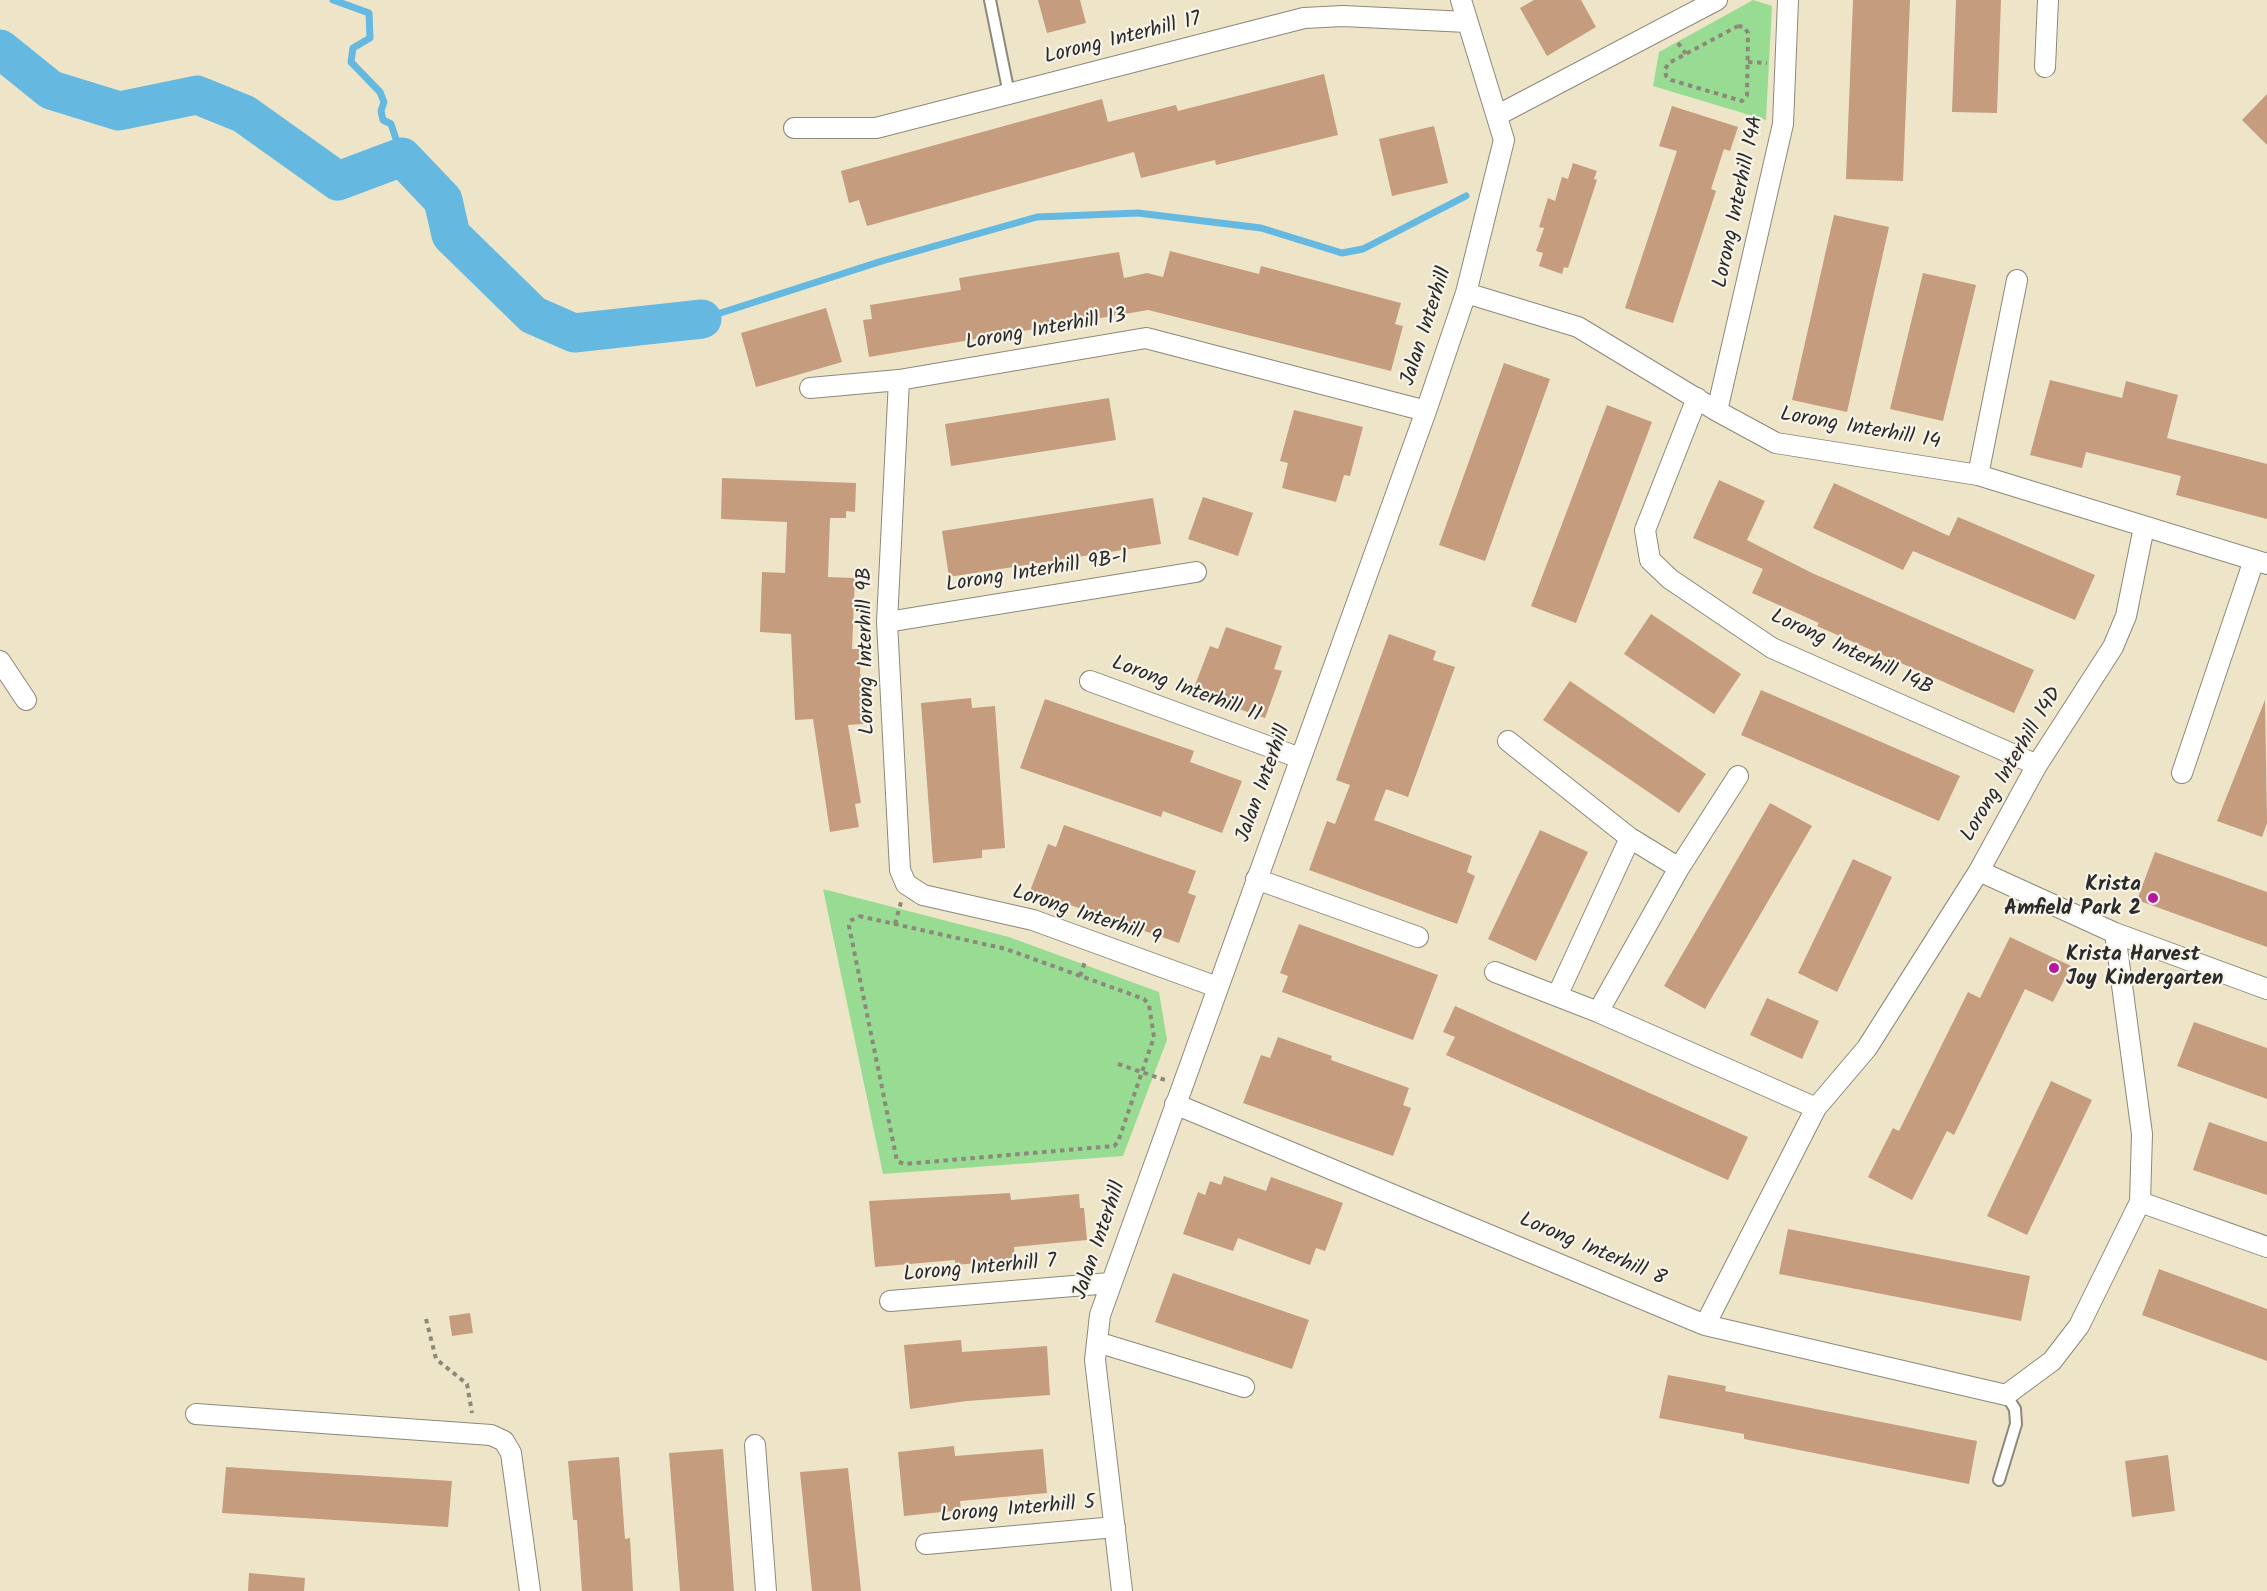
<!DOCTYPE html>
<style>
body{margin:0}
canvas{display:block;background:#eee5c9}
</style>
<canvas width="2267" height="1591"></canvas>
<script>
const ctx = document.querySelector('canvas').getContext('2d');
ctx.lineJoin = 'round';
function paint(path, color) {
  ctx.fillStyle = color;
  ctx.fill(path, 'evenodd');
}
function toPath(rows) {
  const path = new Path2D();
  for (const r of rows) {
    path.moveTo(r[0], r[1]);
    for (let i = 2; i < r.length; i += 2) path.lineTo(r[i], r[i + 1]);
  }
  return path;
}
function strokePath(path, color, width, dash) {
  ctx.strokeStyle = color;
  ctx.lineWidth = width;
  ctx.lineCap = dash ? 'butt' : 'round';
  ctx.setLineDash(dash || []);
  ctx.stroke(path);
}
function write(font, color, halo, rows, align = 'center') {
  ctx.font = font + ' Kalam,sans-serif';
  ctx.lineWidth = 4.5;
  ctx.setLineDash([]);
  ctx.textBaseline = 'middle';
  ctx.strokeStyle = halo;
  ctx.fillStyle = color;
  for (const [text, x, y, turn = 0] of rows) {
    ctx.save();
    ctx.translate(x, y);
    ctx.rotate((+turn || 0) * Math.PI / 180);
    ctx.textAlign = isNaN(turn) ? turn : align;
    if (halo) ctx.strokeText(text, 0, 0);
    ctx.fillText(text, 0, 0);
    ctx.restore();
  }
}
const green = toPath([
 [1753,0,1772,6,1766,120,1653,86,1659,52],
 [823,889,1009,937,1159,992,1167,1040,1123,1156,883,1174]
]);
const stream = toPath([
 [333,0,369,13,370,38,353,48,351,62,380,92,384,102,381,111,383,120,391,124,402,157],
 [702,319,882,261,1037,217,1138,213,1261,228,1342,253,1363,249,1466,196]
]);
const river = toPath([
 [0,49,51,90,119,111,197,95,244,114,338,181,402,157,443,200,451,235,533,315,574,333,702,319]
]);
const building = toPath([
 [1038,0,1080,0,1086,23,1047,33],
 [1534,0,1581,0,1596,27,1547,56,1520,8],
 [1853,0,1910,0,1903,181,1846,179],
 [1956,0,2001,0,1997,113,1952,112],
 [1324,74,1338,135,1216,165,1215,160,1141,178,1134,152,867,226,859,200,849,203,841,171,1102,99,1108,122,1176,105,1178,111],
 [2267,94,2267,145,2242,120],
 [1672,106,1738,127,1730,151,1724,149,1711,189,1716,191,1673,323,1625,308,1677,151,1659,146],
 [1434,126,1448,183,1392,196,1379,139],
 [1573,163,1597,171,1594,179,1597,180,1568,268,1564,267,1562,274,1539,266,1543,253,1536,251,1544,228,1539,227,1548,198,1555,201,1562,177,1568,179],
 [1834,215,1889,227,1847,412,1792,400],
 [1170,251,1259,274,1261,266,1401,303,1395,324,1403,326,1391,371,1148,310,869,357,863,320,872,319,870,305,961,290,959,278,1119,252,1124,278,1147,273,1163,277],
 [1923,273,1976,285,1943,421,1890,409],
 [826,308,842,362,756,387,741,333],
 [1504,363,1550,379,1485,561,1439,545],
 [2050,380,2122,398,2126,381,2178,395,2167,438,2267,464,2267,519,2176,495,2181,476,2086,452,2082,468,2030,455],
 [1109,398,1116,440,951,466,945,424],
 [1607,405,1652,422,1576,623,1531,606],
 [1294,410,1363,427,1350,476,1344,475,1336,502,1282,488,1288,463,1280,461],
 [722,478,856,483,855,512,846,511,846,518,830,518,828,577,855,578,852,649,859,649,863,724,848,725,861,803,855,804,859,827,830,832,813,719,795,720,791,634,760,632,762,572,785,573,787,522,721,519],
 [1719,480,1765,501,1747,540,1812,573,2034,670,2014,713,1817,626,1819,623,1752,593,1763,569,1693,538],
 [1834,483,1949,536,1958,517,2095,575,2075,620,1913,551,1903,570,1813,528],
 [1203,497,1253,513,1238,556,1188,539],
 [1153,498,1161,544,949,577,942,531],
 [1651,614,1741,674,1714,714,1624,654],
 [1226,627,1282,646,1274,669,1282,671,1265,718,1192,693,1210,646,1218,649],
 [1389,634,1436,651,1433,660,1455,667,1408,797,1386,789,1374,820,1472,856,1467,872,1475,876,1457,924,1309,870,1327,821,1335,824,1350,785,1336,780],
 [1570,681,1706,774,1679,813,1543,720],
 [1761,690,1960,776,1939,821,1741,735],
 [971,698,972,708,995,706,1005,848,982,850,982,858,933,863,921,703],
 [1045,699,1194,751,1190,762,1242,781,1222,833,1163,811,1161,817,1020,768],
 [2265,700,2267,823,2262,837,2217,821],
 [1770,803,1812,826,1705,1009,1664,986],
 [1064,825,1196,871,1188,893,1196,896,1179,943,1030,891,1048,844,1056,847],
 [1540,830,1588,852,1536,961,1488,939],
 [2155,852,2267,892,2267,947,2137,900],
 [1853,859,1892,877,1837,992,1798,973],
 [1299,924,1438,975,1413,1040,1282,992,1288,976,1280,973],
 [2010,937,2071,966,2053,1002,2025,989,1954,1135,1947,1131,1912,1200,1868,1177,1893,1128,1899,1131,1968,992,1980,998],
 [1767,998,1819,1021,1802,1059,1750,1035],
 [1455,1006,1748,1137,1728,1180,1446,1055,1455,1037,1443,1032],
 [2194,1022,2267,1048,2267,1099,2177,1066],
 [1278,1037,1332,1056,1331,1060,1409,1088,1403,1105,1411,1108,1393,1156,1243,1103,1261,1055,1270,1058],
 [2051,1081,2092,1100,2027,1235,1987,1216],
 [2209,1122,2267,1142,2267,1195,2193,1170],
 [1224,1176,1266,1191,1271,1177,1343,1203,1325,1251,1316,1248,1310,1265,1238,1238,1233,1251,1183,1234,1198,1192,1205,1195,1210,1181,1221,1185],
 [1010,1193,1011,1200,1079,1194,1080,1208,1084,1208,1087,1240,1014,1247,1015,1260,955,1265,955,1260,875,1267,869,1201],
 [1788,1229,2030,1276,2021,1321,1779,1274],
 [2159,1269,2267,1309,2267,1361,2142,1315],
 [1173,1273,1309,1320,1292,1369,1155,1322],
 [470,1313,473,1333,452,1336,449,1316],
 [961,1340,962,1352,1047,1346,1050,1395,967,1401,910,1409,904,1345],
 [1668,1375,1726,1386,1725,1391,1977,1441,1969,1484,1744,1439,1744,1434,1659,1418],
 [954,1446,955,1456,1043,1449,1047,1493,960,1501,961,1510,904,1516,898,1452],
 [723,1449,734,1591,680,1591,669,1453],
 [2168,1455,2175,1511,2132,1517,2125,1461],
 [619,1457,625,1539,630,1538,633,1591,582,1591,577,1520,573,1520,568,1461],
 [226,1467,452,1481,448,1527,222,1513],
 [848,1468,861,1591,812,1591,800,1472],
 [249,1573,305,1578,304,1591,248,1591]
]);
const path = toPath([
 [1738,26,1744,27,1748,33,1747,95,1742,101,1671,80,1666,76,1665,69,1669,63,1738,26],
 [1678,43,1686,54],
 [1748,62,1767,63],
 [859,916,1006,949,1144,999,1149,1005,1154,1037,1118,1142,1114,1146,904,1164,897,1161,849,926,850,921,859,916],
 [895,924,901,902],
 [1080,976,1086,959],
 [1118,1064,1165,1080],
 [426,1319,436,1359,467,1384,472,1413]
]);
const lane = toPath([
 [990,0,1009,94],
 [1999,1480,2016,1424,2015,1409,2006,1395]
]);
const street = toPath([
 [2045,67,2048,0],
 [1498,115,1717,0],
 [794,128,876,128,1304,18,1343,16,1467,22],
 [1466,293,1578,327,1717,411,1776,443,1978,475,2267,564],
 [899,380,887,622,900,870,906,884,923,895,1033,920,1217,987],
 [810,388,899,380,1146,338,1426,411],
 [1697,398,1645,530,1650,560,1670,579,1772,648,2037,765],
 [1717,411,1783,124,1788,0],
 [1978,475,2017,280],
 [2144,527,2126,616,2113,647,2037,765,1979,871,2115,933,2267,989],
 [887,622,1196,572],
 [0,661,26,700],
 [1090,681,1300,758],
 [1508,741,1630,838,1679,868],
 [2182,773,2254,560],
 [1256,879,1418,937],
 [1495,972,1598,1012,1816,1108],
 [1557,996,1630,838],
 [1598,1012,1679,868,1738,776],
 [1175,1104,1705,1325,2006,1395,2052,1361,2079,1326,2140,1202,2142,1134,2115,933],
 [2140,1202,2267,1247],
 [890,1301,1110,1283],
 [1705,1325,1816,1108,1867,1048,1979,871],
 [1097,1342,1244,1387],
 [196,1414,491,1435,504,1441,511,1453,530,1591],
 [755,1445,766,1591],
 [926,1544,1115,1527],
 [1122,1591,1095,1360,1100,1315,1426,411,1466,293,1504,140,1461,0]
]);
const markers = [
 [2153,898,6,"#b5179e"],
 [2054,968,6,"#b5179e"]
];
const streetNames = [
 ["Lorong Interhill 17",1123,40,-14],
 ["Lorong Interhill 14A",1740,202,-78],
 ["Jalan Interhill",1428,327,-72],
 ["Lorong Interhill 13",1046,331,-10],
 ["Lorong Interhill 14",1860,430,10],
 ["Lorong Interhill 9B-1",1037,573,-9],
 ["Lorong Interhill 9B",868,651,-91],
 ["Lorong Interhill 14B",1851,654,25],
 ["Lorong Interhill 11",1186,691,20],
 ["Lorong Interhill 14D",2013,765,-59],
 ["Jalan Interhill",1265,784,-70],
 ["Lorong Interhill 9",1086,917,18],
 ["Jalan Interhill",1101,1241,-71],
 ["Lorong Interhill 8",1592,1251,23],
 ["Lorong Interhill 7",980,1270,-5],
 ["Lorong Interhill 5",1018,1511,-5]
];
const poiNames = [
 ["Krista",2141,886],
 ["Amfield Park 2",2141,910],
 ["Krista Harvest",2066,956,"left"],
 ["Joy Kindergarten",2066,980,"left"]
];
paint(green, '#98dc94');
strokePath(stream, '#65b9e1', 7);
strokePath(river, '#65b9e1', 39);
paint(building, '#c59c7e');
strokePath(lane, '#8c887a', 14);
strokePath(street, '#8c887a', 22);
strokePath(path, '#8c887a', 4, [4.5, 4.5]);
strokePath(lane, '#fff', 10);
strokePath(street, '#fff', 20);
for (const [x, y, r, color] of markers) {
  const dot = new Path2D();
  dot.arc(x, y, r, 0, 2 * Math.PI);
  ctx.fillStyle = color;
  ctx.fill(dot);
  strokePath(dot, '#f7f3e8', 2);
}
write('21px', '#2b2b2b', '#f7f3e8', streetNames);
write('bold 21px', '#2b2b2b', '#f7f3e8', poiNames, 'right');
</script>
